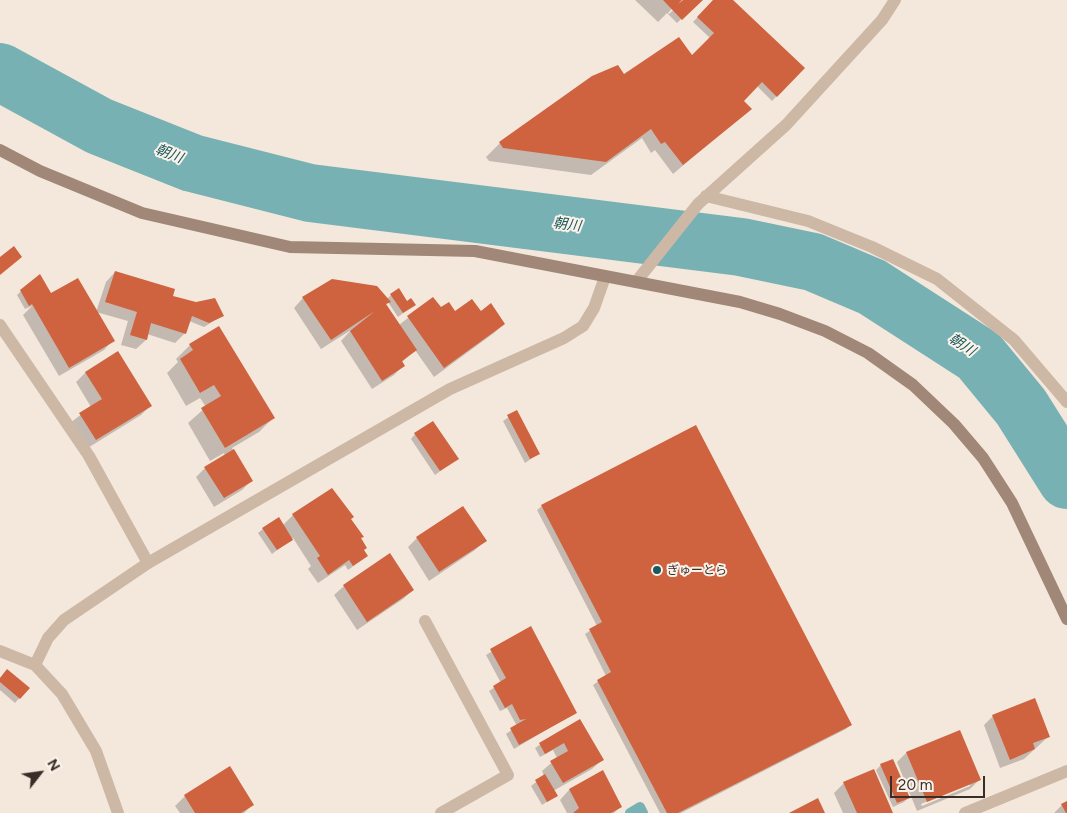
<!DOCTYPE html>
<meta charset="utf-8">
<style>
body{margin:0}
#map{position:relative;width:1067px;height:813px;overflow:hidden;background:#f4e8dc;font-family:Figtree,sans-serif}
canvas{display:block}
.north{position:absolute;left:15px;top:748px;width:50px;height:50px;-webkit-text-stroke:4px #fbf3e9;paint-order:stroke;rotate:60deg;font-size:14px;font-weight:700;line-height:20px;text-align:center;color:#392d28}
.north::after{content:'';display:block;margin:auto;width:18px;height:22px;background:#392d28;clip-path:polygon(50% 0,100% 100%,50% 72%,0 100%)}
.scale{position:absolute;left:890px;top:776px;width:95px;height:22px;box-sizing:border-box;border:2px solid #392d28;border-top:0;padding-left:6px;font-size:15px;line-height:18px;white-space:nowrap;color:#392d28;-webkit-text-stroke:4px #fbf3e9;paint-order:stroke}
</style>
<div id="map">
<canvas width="1067" height="813"></canvas>
<div class="north">N</div>
<div class="scale">20 m</div>
</div>
<script>
const ctx = document.querySelector('canvas').getContext('2d');
ctx.lineJoin = 'round';
function paint(path, color) {
  ctx.fillStyle = color;
  ctx.fill(path, 'evenodd');
}
function toPath(rows) {
  const path = new Path2D();
  for (const r of rows) {
    path.moveTo(r[0], r[1]);
    for (let i = 2; i < r.length; i += 2) path.lineTo(r[i], r[i + 1]);
  }
  return path;
}
function strokePath(path, color, width, dash) {
  ctx.strokeStyle = color;
  ctx.lineWidth = width;
  ctx.lineCap = dash ? 'butt' : 'round';
  ctx.setLineDash(dash || []);
  ctx.stroke(path);
}
function write(font, color, halo, rows, align = 'center') {
  ctx.font = font + ' Figtree,"Noto Sans JP",sans-serif';
  ctx.lineWidth = 4;
  ctx.setLineDash([]);
  ctx.textBaseline = 'middle';
  ctx.strokeStyle = halo;
  ctx.fillStyle = color;
  for (const [text, x, y, turn = 0] of rows) {
    ctx.save();
    ctx.translate(x, y);
    ctx.rotate((+turn || 0) * Math.PI / 180);
    ctx.textAlign = isNaN(turn) ? turn : align;
    if (halo) ctx.strokeText(text, 0, 0);
    ctx.fillText(text, 0, 0);
    ctx.restore();
  }
}
const shadow = toPath([
 [635,0,680,0,668,13,669,14,684,0,701,0,677,23,667,13,658,22],
 [714,0,731,0,803,68,772,101,757,86,742,101,750,109,673,174,655,150,651,153,642,138,591,175,489,161,486,157,500,143,624,75,692,57,710,38,693,22],
 [115,272,172,297,222,316,204,327,189,321,185,333,175,343,147,334,146,340,136,349,121,345,128,321,96,312,106,282],
 [21,291,50,295,113,340,104,350,59,376,23,315,32,306,25,309,17,295],
 [391,295,414,305,398,317,388,302,386,305,399,325,433,298,441,309,455,312,480,313,504,324,494,333,434,377,415,350,401,363,403,366,394,375,372,389,341,341,351,330,321,349,294,308,303,298,387,299],
 [219,327,273,418,259,432,232,448,251,481,242,490,214,507,196,477,205,468,225,456,224,453,210,461,188,423,206,407,200,398,186,406,167,373,178,362,176,359,190,345],
 [117,353,150,406,141,415,86,449,70,423,91,407,76,382,85,373],
 [516,412,538,454,525,463,503,421],
 [415,434,457,459,435,475,411,439],
 [542,506,850,725,846,729,681,813,660,813,593,685,606,676,585,634,597,626,537,510],
 [293,515,350,520,362,537,360,539,363,550,367,556,348,570,345,565,318,583,308,569,311,566,293,538,272,554,258,533,263,529,282,526],
 [417,538,485,541,475,550,429,581,408,547],
 [344,586,413,590,403,599,357,630,334,595],
 [530,628,575,713,514,749,506,734,517,726,507,708,500,711,489,691,501,683,486,655],
 [7,670,28,688,15,703,0,690,0,678],
 [993,716,1049,736,1024,759,1000,768,984,725],
 [554,735,602,760,592,769,553,791,556,796,542,805,531,786,544,776,542,771,557,758,553,750,540,757,535,748],
 [906,753,979,780,970,789,917,811,897,762],
 [970,783,970,786,922,806,921,804],
 [881,765,908,798,904,802,893,807,876,770],
 [229,768,253,804,244,813,180,813,175,806,185,796],
 [602,772,621,806,614,813,567,813,560,800,569,790],
 [844,783,892,813,843,813,834,793],
 [1067,802,1067,813,1054,813,1062,805]
]);
const stream = toPath([
 [630,813,640,807,643,813]
]);
const river = toPath([
 [0,72,99,126,192,163,310,193,741,247,813,262,872,287,979,356,1021,407,1067,480]
]);
const building = toPath([
 [663,0,682,0,678,4,683,0,703,0,682,20],
 [713,0,733,0,805,68,777,97,762,82,744,101,752,109,683,165,665,142,661,144,651,129,606,162,503,148,499,142,592,76,618,65,624,74,679,37,692,55,714,33,697,17],
 [14,246,22,257,0,275,0,257],
 [115,271,175,289,173,296,196,302,215,298,224,316,209,323,192,316,186,334,151,323,147,340,130,335,137,312,105,302],
 [40,274,51,293,78,278,115,341,69,368,32,304,29,306,20,290],
 [332,279,377,286,391,302,386,304,417,350,402,361,405,366,382,381,350,331,375,311,331,340,302,297],
 [399,288,407,301,411,298,416,305,403,313,390,294],
 [433,297,441,307,449,302,455,311,472,299,481,311,491,303,505,324,444,368,407,316],
 [219,326,275,418,225,448,201,408,221,396,214,385,200,393,180,359,193,350,189,344],
 [118,351,152,406,96,440,79,413,102,399,85,372],
 [517,410,540,454,530,459,507,415],
 [433,421,459,459,440,471,414,433],
 [696,425,852,725,678,813,667,813,597,680,611,672,589,629,602,622,541,505],
 [234,449,253,481,224,498,204,467],
 [332,488,354,517,351,519,364,537,361,538,367,548,364,550,368,556,353,566,349,560,328,575,317,558,320,556,292,514],
 [463,506,487,541,439,572,416,537],
 [279,517,293,540,277,550,262,528],
 [390,553,414,590,367,622,343,585],
 [531,626,577,713,519,745,510,728,526,719,520,720,512,704,505,708,493,686,506,678,490,649],
 [7,669,30,688,20,699,0,682,0,678],
 [1035,698,1050,737,1033,743,1035,749,1010,760,992,715],
 [580,719,604,760,563,783,550,761,568,751,564,743,545,754,539,743],
 [960,730,981,780,927,802,906,752],
 [893,759,910,798,897,803,880,764],
 [230,766,254,805,241,813,195,813,184,795],
 [874,769,893,813,857,813,843,782],
 [603,770,622,807,611,813,573,813,579,808,569,789],
 [545,774,558,796,547,802,535,780],
 [818,798,825,813,789,813],
 [1067,801,1067,813,1066,813,1061,804]
]);
const lane = toPath([
 [0,325,89,456,148,563]
]);
const street = toPath([
 [706,196,808,221,872,247,937,279,1014,340,1067,402],
 [636,282,698,204,786,125,882,20,895,0],
 [425,621,508,775,441,813],
 [0,651,35,665,62,694,96,751,118,813],
 [35,665,48,638,64,620,148,563,450,389,564,338,583,326,594,308,605,277],
 [965,813,1067,771]
]);
const secondary = toPath([
 [0,150,40,171,142,213,290,247,475,251,740,302,780,314,825,331,868,353,913,385,954,424,983,458,1012,503,1067,619]
]);
const markers = [
 [657,570,5,"#1a595e"]
];
const poiNames = [
 ["ぎゅーとら",667,570]
];
const waterNames = [
 ["朝川",169,154,21],
 ["朝川",567,225,7],
 ["朝川",962,345,33]
];
paint(shadow, '#0003');
strokePath(stream, '#78b1b3', 10);
strokePath(river, '#78b1b3', 58);
paint(building, '#cf623f');
strokePath(lane, '#cdb8a6', 12);
strokePath(street, '#cdb8a6', 12);
strokePath(secondary, '#a18778', 12);
for (const [x, y, r, color] of markers) {
  const dot = new Path2D();
  dot.arc(x, y, r, 0, 2 * Math.PI);
  ctx.fillStyle = color;
  ctx.fill(dot);
  strokePath(dot, '#fbf3e9', 2);
}
write('12px', '#392d28', '#fbf3e9', poiNames, 'left');
write('italic 14px', '#1a595e', '#fbf3e9', waterNames);
</script>
